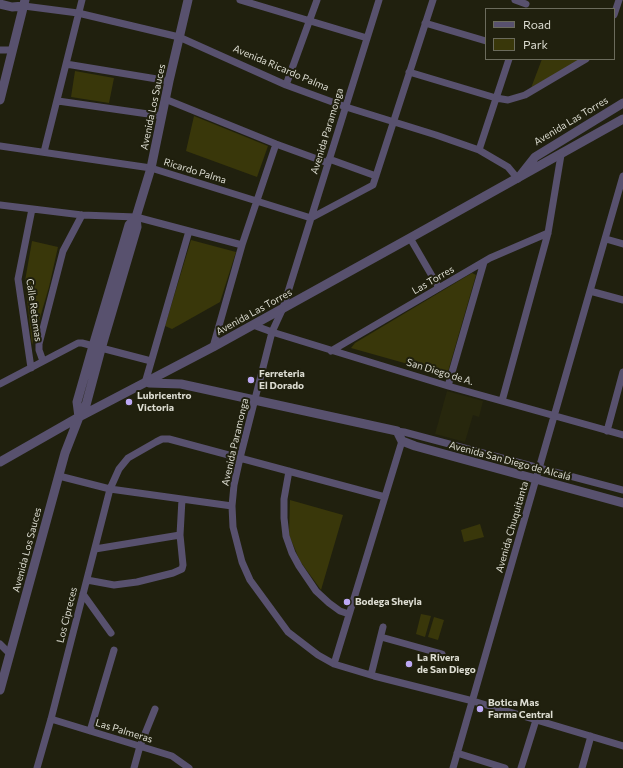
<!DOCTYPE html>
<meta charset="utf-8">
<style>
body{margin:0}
#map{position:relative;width:623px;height:768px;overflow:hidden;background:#20200e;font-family:Commissioner,sans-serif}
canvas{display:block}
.legend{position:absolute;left:485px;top:8px;width:130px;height:52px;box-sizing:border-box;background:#20200e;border:1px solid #6b6b5c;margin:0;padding:5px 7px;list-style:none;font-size:12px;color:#dcdcd1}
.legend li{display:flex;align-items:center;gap:8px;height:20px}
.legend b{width:20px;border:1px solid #6b6b5c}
</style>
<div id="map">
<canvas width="623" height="768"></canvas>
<ul class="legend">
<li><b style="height:5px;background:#58516e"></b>Road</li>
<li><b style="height:11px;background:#39370a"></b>Park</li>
</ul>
</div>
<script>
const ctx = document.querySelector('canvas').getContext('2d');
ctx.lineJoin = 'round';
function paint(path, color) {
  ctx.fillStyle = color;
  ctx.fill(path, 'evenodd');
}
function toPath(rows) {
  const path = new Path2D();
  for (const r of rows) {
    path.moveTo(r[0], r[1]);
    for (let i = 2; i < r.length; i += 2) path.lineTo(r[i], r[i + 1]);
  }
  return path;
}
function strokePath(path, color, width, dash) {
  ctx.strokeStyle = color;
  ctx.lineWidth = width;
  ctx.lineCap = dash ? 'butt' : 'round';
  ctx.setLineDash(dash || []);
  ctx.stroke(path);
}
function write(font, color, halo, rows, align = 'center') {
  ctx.font = font + ' Commissioner,sans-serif';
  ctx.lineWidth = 4;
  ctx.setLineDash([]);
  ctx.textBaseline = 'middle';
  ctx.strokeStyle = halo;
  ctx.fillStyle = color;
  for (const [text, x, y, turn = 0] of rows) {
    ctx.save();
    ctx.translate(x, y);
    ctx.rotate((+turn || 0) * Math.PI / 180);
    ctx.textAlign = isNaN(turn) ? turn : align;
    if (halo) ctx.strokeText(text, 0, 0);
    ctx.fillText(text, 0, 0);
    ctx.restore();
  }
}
const built = toPath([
 [447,391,483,401,479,417,473,415,465,442,435,434]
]);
const green = toPath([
 [542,59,582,59,531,88],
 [75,71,114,78,109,103,71,97],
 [194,116,268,146,257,177,186,151],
 [191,240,236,252,220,302,172,329,165,326],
 [32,241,58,247,49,287,32,345,25,281],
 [472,273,476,275,447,375,351,348,355,343],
 [290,500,343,515,321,590,300,561,289,535],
 [480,524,484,537,464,542,461,530],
 [421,614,431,616,425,637,416,634],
 [434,617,444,620,438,640,428,637]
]);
const minor = toPath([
 [240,0,367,38],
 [379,0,283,308,272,332,240,458,234,485,232,506,233,527,242,562,250,580,288,632,318,655,334,664,374,676,473,701,623,746],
 [515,0,526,4],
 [24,6,78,13,179,37,286,85,346,107,436,135,479,150,508,167,518,179],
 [614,15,619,0],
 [425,23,486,41],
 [0,50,12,50],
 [66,64,169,81],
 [409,72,496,98,508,100,525,95,586,59],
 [286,85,317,0],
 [165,99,276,144,328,163],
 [58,101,162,116],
 [0,146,151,168,311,218,373,185,433,0],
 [479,150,509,59],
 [44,152,82,0],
 [329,159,376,176],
 [0,205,82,215,136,217,242,245],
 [410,238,439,288],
 [606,239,623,244],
 [590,291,623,300],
 [253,325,272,332,448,386,623,435],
 [213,347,242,245,276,144],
 [331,351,490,258,548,233],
 [43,361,39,350,39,344,63,251,82,215],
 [31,368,18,279,32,209],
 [145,383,189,231],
 [0,384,78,343,82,343,151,361],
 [448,386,484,262],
 [502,401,548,233,561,155],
 [397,431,404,432,623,490],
 [607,431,623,372],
 [289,471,284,499,284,518,286,536,292,553,299,566,316,591,329,603,340,611,349,614],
 [59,476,110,489,232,506],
 [95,549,180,535],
 [87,580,114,585,137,582,173,573,182,569,183,565,180,535,182,499],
 [83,594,111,633],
 [381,637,442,654],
 [0,644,10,654],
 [334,664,402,441],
 [371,675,383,627],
 [51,719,172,756,189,768],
 [90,731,114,650],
 [457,753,505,768],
 [37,768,51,719,110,489,119,469,128,458,156,442,162,439,169,439,385,497],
 [134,768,140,746,155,709],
 [453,768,623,176],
 [521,768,536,720],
 [582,768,591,736]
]);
const tertiary = toPath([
 [0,4,12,7,24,6],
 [0,100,25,0],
 [520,176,535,157,623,103],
 [149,383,181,384,397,431,402,441,415,446,623,503],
 [79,417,77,402,93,346,129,225,136,217],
 [0,462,79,417,213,347,410,238,623,119],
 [0,690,65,453,79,417,86,405,101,349,137,227,136,217,151,168,169,81,188,0]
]);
const markers = [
 [251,380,4,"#bda9f5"],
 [129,402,4,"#bda9f5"],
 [347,602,4,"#bda9f5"],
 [409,664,4,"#bda9f5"],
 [480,709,4,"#bda9f5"]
];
const streetNames = [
 ["Avenida Ricardo Palma",281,68,23],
 ["Avenida Los Sauces",153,107,-78],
 ["Avenida Las Torres",571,121,-31],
 ["Avenida Paramonga",327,131,-73],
 ["Ricardo Palma",195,171,17],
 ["Las Torres",433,280,-30],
 ["Calle Retamas",34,310,82],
 ["Avenida Las Torres",254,312,-29],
 ["San Diego de A.",440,372,17],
 ["Avenida Paramonga",235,442,-77],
 ["Avenida San Diego de Alcalá",510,461,15],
 ["Avenida Chuquitanta",512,527,-74],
 ["Avenida Los Sauces",27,550,-75],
 ["Los Cipreces",67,615,-76],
 ["Las Palmeras",124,731,17]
];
const poiNames = [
 ["Ferreteria",259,374],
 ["El Dorado",259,386],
 ["Lubricentro",137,396],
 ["Victoria",137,408],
 ["Bodega Sheyla",355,602],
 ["La Rivera",417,658],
 ["de San Diego",417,670],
 ["Botica Mas",488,703],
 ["Farma Central",488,715]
];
paint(built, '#27270d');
paint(green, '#39370a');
strokePath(minor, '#58516e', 7);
strokePath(tertiary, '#58516e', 9);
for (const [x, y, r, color] of markers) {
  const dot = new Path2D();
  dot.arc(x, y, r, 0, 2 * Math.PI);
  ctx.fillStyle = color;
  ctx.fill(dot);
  strokePath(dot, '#20200e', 1.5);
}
write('10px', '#dcdcd1', '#20200e', streetNames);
write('bold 10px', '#dcdcd1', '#20200e', poiNames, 'left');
</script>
